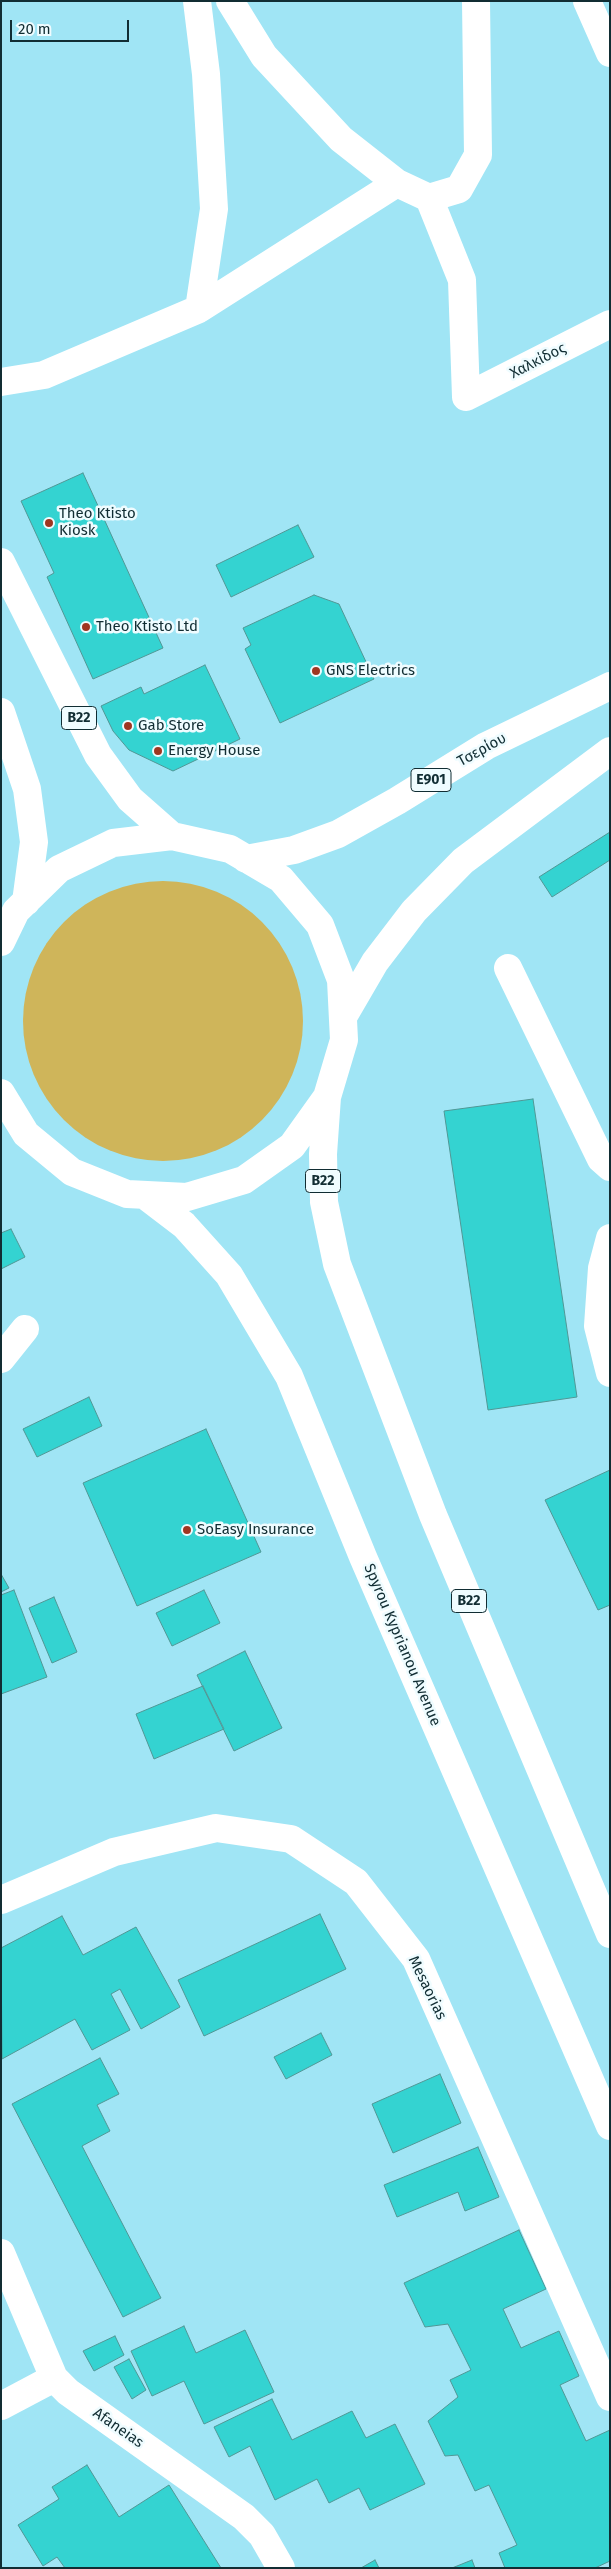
<!DOCTYPE html>
<meta charset="utf-8">
<style>
body{margin:0}
#map{position:relative;width:611px;height:2569px;overflow:hidden;background:#a0e5f5;font-family:"Fira Sans",sans-serif}
canvas{display:block}
.frame{position:absolute;inset:0;border:2px solid #112d33;pointer-events:none}
.scale{position:absolute;left:10px;top:20px;width:119px;height:22px;box-sizing:border-box;border:2px solid #112d33;border-top:0;padding-left:6px;font-size:15px;line-height:18px;white-space:nowrap;color:#112d33;-webkit-text-stroke:4px #effcff;paint-order:stroke}
</style>
<div id="map">
<canvas width="611" height="2569"></canvas>
<div class="frame"></div>
<div class="scale">20 m</div>
</div>
<script>
const ctx = document.querySelector('canvas').getContext('2d');
ctx.lineJoin = 'round';
function paint(path, color) {
  ctx.fillStyle = color;
  ctx.fill(path, 'evenodd');
}
function toPath(rows) {
  const path = new Path2D();
  for (const r of rows) {
    if (r.length === 3) {
      path.moveTo(r[0] + r[2], r[1]);
      path.arc(r[0], r[1], r[2], 0, 2 * Math.PI);
      continue;
    }
    path.moveTo(r[0], r[1]);
    for (let i = 2; i < r.length; i += 2) path.lineTo(r[i], r[i + 1]);
  }
  return path;
}
function strokePath(path, color, width, dash) {
  ctx.strokeStyle = color;
  ctx.lineWidth = width;
  ctx.lineCap = dash ? 'butt' : 'round';
  ctx.setLineDash(dash || []);
  ctx.stroke(path);
}
function write(font, color, halo, rows, align = 'center') {
  ctx.font = font + ' "Fira Sans",sans-serif';
  ctx.lineWidth = 5;
  ctx.setLineDash([]);
  ctx.textBaseline = 'middle';
  ctx.strokeStyle = halo;
  ctx.fillStyle = color;
  for (const [text, x, y, turn = 0] of rows) {
    ctx.save();
    ctx.translate(x, y);
    ctx.rotate((+turn || 0) * Math.PI / 180);
    ctx.textAlign = isNaN(turn) ? turn : align;
    if (halo) ctx.strokeText(text, 0, 0);
    ctx.fillText(text, 0, 0);
    ctx.restore();
  }
}
const green = toPath([
 [163,1021,140]
]);
const building = toPath([
 [83,473,163,648,93,679,47,577,54,573,21,501,83,473],
 [298,525,314,557,231,597,216,565,298,525],
 [314,595,339,604,374,679,280,723,245,649,251,645,243,628,314,595],
 [205,665,240,739,173,771,129,750,113,731,101,706,141,687,144,694,205,665],
 [610,832,610,860,552,897,539,877,610,832],
 [533,1099,577,1397,488,1410,444,1111,533,1099],
 [11,1229,25,1257,1,1269,1,1233,11,1229],
 [89,1397,102,1426,37,1457,23,1429,89,1397],
 [206,1429,261,1552,137,1606,83,1483,206,1429],
 [610,1470,610,1605,598,1610,545,1500,610,1470],
 [1,1574,9,1588,1,1592,1,1574],
 [14,1590,47,1677,1,1694,1,1595,14,1590],
 [204,1590,220,1623,172,1646,156,1613,204,1590],
 [54,1597,77,1652,52,1663,29,1608,54,1597],
 [245,1651,282,1728,234,1751,197,1675,245,1651],
 [203,1686,224,1729,154,1759,136,1714,203,1686],
 [320,1914,346,1969,204,2036,178,1980,320,1914],
 [62,1916,83,1955,136,1927,180,2007,141,2029,120,1989,111,1994,130,2030,92,2050,75,2019,2,2059,1,1948,62,1916],
 [321,2033,332,2055,286,2079,274,2057,321,2033],
 [100,2058,119,2094,97,2105,110,2131,82,2146,161,2298,123,2317,12,2104,100,2058],
 [440,2074,461,2123,393,2153,372,2104,440,2074],
 [478,2147,499,2197,465,2211,458,2192,397,2217,384,2185,478,2147],
 [519,2230,546,2289,503,2309,521,2348,559,2331,579,2376,560,2385,586,2441,610,2430,610,2561,595,2568,505,2568,499,2553,517,2545,489,2485,475,2491,458,2455,445,2456,428,2421,458,2397,450,2380,471,2370,448,2324,425,2327,404,2283,519,2230],
 [184,2326,196,2353,245,2330,274,2392,204,2424,184,2381,152,2396,131,2351,184,2326],
 [115,2336,124,2355,94,2371,83,2351,115,2336],
 [129,2359,146,2390,132,2399,114,2367,129,2359],
 [272,2399,292,2440,352,2411,366,2438,395,2424,425,2484,370,2510,359,2488,329,2503,317,2479,275,2500,250,2446,229,2457,214,2427,272,2399],
 [87,2465,119,2517,169,2485,221,2568,65,2568,57,2557,43,2566,18,2525,59,2499,52,2487,87,2465],
 [375,2560,379,2568,361,2568,375,2560],
 [472,2560,475,2568,452,2568,472,2560]
]);
const minor = toPath([
 [197,1,206,74,214,209,199,309],
 [230,1,264,56,341,139,397,183,429,198,462,280,466,397,610,324],
 [587,1,610,53],
 [429,198,459,189,478,155,476,1],
 [1,382,44,375,199,309,397,183],
 [508,968,601,1159,610,1167],
 [610,1238,602,1268,598,1326,610,1373],
 [1,1359,25,1329],
 [1,1900,114,1852,216,1828,291,1839,356,1882,416,1959,610,2397],
 [1,2253,54,2378,68,2392,244,2517,262,2535,281,2568],
 [1,2406,54,2378]
]);
const major = toPath([
 [1,562,98,755,130,799,172,836],
 [1,712,27,789,34,842,26,902],
 [246,859,294,850,338,834,397,801,486,746,610,686],
 [1,942,16,911,59,869,113,843,172,836,230,849,281,879,320,925,341,980,344,1040,327,1097,292,1146,244,1180,187,1197,127,1194,72,1172,26,1134,1,1093],
 [343,1017,375,962,414,911,463,861,610,751],
 [327,1097,323,1154,324,1202,337,1264,433,1515,610,1934],
 [146,1196,184,1225,229,1275,289,1376,363,1557,610,2126]
]);
const markers = [
 [49,523,5,"#9f3621"],
 [86,627,5,"#9f3621"],
 [316,671,5,"#9f3621"],
 [128,726,5,"#9f3621"],
 [158,751,5,"#9f3621"],
 [187,1530,5,"#9f3621"]
];
const shields = [
 [79,718,35],
 [431,780,40],
 [323,1181,35],
 [469,1601,35]
];
const shieldNames = [
 ["B22",79,718],
 ["E901",431,780],
 ["B22",323,1181],
 ["B22",469,1601]
];
const streetNames = [
 ["Χαλκίδος",538,361,-27],
 ["Τσερίου",482,750,-29],
 ["Spyrou Kyprianou Avenue",402,1645,67],
 ["Mesaorias",427,1988,64],
 ["Afaneias",118,2428,35]
];
const poiNames = [
 ["Theo Ktisto",59,514],
 ["Kiosk",59,531],
 ["Theo Ktisto Ltd",96,627],
 ["GNS Electrics",326,671],
 ["Gab Store",138,726],
 ["Energy House",168,751],
 ["SoEasy Insurance",197,1530]
];
paint(green, '#cfb55a');
paint(building, '#34d3d1');
strokePath(building, '#509795', 1);
strokePath(minor, '#fff', 28);
strokePath(major, '#fff', 28);
for (const [x, y, r, color] of markers) {
  const dot = new Path2D();
  dot.arc(x, y, r, 0, 2 * Math.PI);
  ctx.fillStyle = color;
  ctx.fill(dot);
  strokePath(dot, '#effcff', 2);
}
for (const [x, y, w] of shields) {
  const box = new Path2D();
  box.roundRect(x - w / 2, y - 11.5, w, 23, 4);
  ctx.fillStyle = '#effcff';
  ctx.fill(box);
  strokePath(box, '#112d33', 1);
}
write('bold 14px', '#112d33', null, shieldNames);
write('15px', '#112d33', '#effcff', streetNames);
write('15px', '#112d33', '#effcff', poiNames, 'left');
</script>
